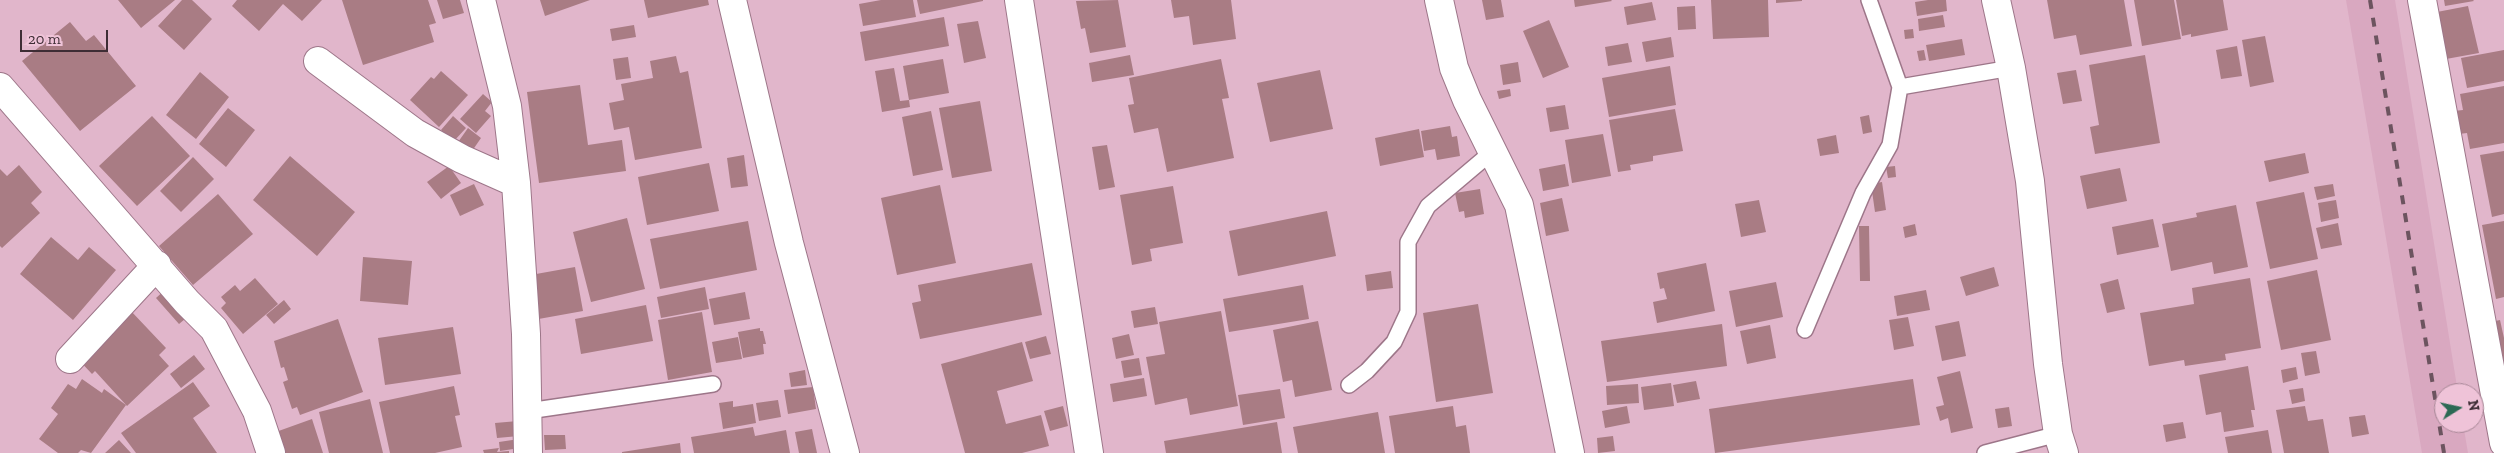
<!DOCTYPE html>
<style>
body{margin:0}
#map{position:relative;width:2504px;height:453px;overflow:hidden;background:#e1b6cb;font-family:"Zilla Slab",serif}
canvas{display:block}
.north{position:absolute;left:2434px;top:383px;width:50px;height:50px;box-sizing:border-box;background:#efc3d8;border:1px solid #a88797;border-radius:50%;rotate:80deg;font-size:14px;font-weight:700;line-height:20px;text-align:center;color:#3e2d35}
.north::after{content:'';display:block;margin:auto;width:18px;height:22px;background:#2c6954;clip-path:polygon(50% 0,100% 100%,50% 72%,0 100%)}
.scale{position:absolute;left:20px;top:30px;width:88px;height:22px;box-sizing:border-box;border:2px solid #3e2d35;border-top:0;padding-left:6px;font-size:15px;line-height:18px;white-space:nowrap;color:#3e2d35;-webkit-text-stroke:4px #efc3d8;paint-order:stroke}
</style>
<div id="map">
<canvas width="2504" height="453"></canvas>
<div class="north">N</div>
<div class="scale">20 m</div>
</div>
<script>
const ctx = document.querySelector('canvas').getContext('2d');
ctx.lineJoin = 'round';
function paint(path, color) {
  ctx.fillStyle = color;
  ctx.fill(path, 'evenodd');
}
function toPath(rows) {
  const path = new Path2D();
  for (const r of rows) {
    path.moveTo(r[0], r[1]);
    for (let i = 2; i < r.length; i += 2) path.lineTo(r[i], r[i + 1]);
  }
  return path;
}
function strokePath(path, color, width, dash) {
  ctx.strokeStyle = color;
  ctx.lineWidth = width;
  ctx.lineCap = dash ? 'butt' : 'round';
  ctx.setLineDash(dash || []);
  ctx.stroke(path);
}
const built = toPath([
 [2346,0,2395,0,2458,393,2444,393,2444,423,2463,423,2468,453,2422,453]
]);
const building = toPath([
 [118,0,175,0,141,28],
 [182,0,192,0,212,19,184,50,158,26],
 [237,0,322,0,302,21,283,4,259,31,232,6],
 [342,0,428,0,436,23,429,25,434,42,363,65],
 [437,0,460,0,464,13,443,19],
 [540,0,590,0,545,16],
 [644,0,708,0,709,5,648,18],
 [881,0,913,0,916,17,863,26,859,4],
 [917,0,983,0,983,1,920,14],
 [1118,0,1126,47,1090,53,1085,28,1081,29,1076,1],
 [1171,0,1231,0,1236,39,1193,45,1189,16,1174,18],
 [1482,0,1501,0,1504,17,1486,20],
 [1574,0,1611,0,1612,1,1575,7],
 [1711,0,1768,0,1769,37,1713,39],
 [1776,0,1802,0,1802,1,1776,3],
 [1928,0,1946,0,1947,11,1917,16,1915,2],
 [2047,0,2124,0,2132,46,2080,55,2076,35,2054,39],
 [2134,0,2174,0,2181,39,2142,46],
 [2176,0,2223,0,2228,30,2191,37,2191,34,2182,36],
 [2444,0,2473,0,2474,1,2445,6],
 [1652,2,1656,20,1627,25,1624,7],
 [1695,6,1696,29,1678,30,1677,7],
 [2468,6,2479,53,2446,59,2437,12],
 [1943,15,1945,27,1919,31,1918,19],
 [944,17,949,46,865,61,860,32],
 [1549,20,1569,67,1543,78,1523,31],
 [978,21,986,58,964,63,957,24],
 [70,22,86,41,94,35,136,86,80,131,22,61],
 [634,25,636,37,612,41,610,29],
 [1913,29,1914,38,1905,39,1904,30],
 [2265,36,2274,82,2250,87,2242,40],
 [1671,37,1674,57,1646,62,1642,42],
 [1962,39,1965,55,1929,61,1926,45],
 [1628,43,1632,62,1608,66,1605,47],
 [2237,46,2242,76,2221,79,2216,50],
 [1924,50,1926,60,1919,61,1917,51],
 [2504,50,2504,81,2467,88,2461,58],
 [1130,55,1134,75,1092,82,1089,63],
 [2145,55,2160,143,2095,154,2090,127,2099,125,2089,65],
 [676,56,680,73,688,71,702,148,635,160,629,127,614,130,609,103,624,100,621,84,653,78,650,61],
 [628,57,631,78,616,80,613,59],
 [943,59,949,93,909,100,903,66],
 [1221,59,1229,98,1222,99,1234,158,1167,172,1158,128,1134,133,1128,105,1134,104,1129,78],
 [1518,62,1521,82,1503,85,1500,65],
 [1670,66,1676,105,1609,117,1602,78],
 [894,68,900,101,909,100,910,107,882,112,875,71],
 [1320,70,1333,129,1270,142,1257,83],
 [2076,70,2082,101,2063,104,2057,73],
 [441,71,468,95,439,127,410,100,431,77,434,79],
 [200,72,229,97,196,139,166,115],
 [580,85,588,145,622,140,626,171,539,183,527,92],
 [2504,86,2504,143,2470,149,2467,133,2459,134,2454,111,2463,110,2460,94],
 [1510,89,1511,96,1499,99,1497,91],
 [483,94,492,102,485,111,491,116,476,133,460,119],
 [980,101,992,171,952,178,939,108],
 [1565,105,1569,129,1550,132,1546,108],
 [228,108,255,130,226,167,199,144],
 [1675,109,1683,151,1653,156,1653,161,1630,165,1631,170,1618,172,1609,120],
 [931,111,943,170,913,176,902,117],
 [1869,115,1872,132,1863,134,1860,117],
 [152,116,190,156,137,206,99,166],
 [453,116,466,128,454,141,441,130],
 [1450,126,1452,137,1457,136,1460,156,1437,160,1435,149,1424,151,1421,131],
 [468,128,481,138,470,154,456,145],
 [1419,129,1424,157,1380,166,1375,138],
 [1603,134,1611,176,1572,183,1565,140],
 [1836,135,1839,153,1820,156,1817,139],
 [1107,145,1115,187,1099,190,1092,147],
 [2504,151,2504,214,2492,217,2480,155],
 [2305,153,2309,173,2269,182,2264,161],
 [744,155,748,186,731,188,727,158],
 [290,156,355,212,317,256,253,200],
 [193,157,214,179,181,212,160,191],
 [709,163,719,211,647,225,638,177],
 [1565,164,1569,186,1543,191,1539,169],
 [19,165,42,192,31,203,40,213,2,248,0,246,0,169,7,176],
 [449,166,461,183,441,199,427,182],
 [1895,166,1896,177,1888,178,1886,167],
 [2120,168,2127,201,2087,209,2080,176],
 [1882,182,1886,210,1875,212,1871,184],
 [474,184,484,205,460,216,450,195],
 [2333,184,2335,196,2317,200,2314,187],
 [940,185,956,263,897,275,881,198],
 [1173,186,1183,243,1150,249,1152,261,1132,265,1120,195],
 [1480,189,1484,214,1465,218,1464,211,1459,212,1455,193],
 [2304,192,2318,259,2270,269,2256,202],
 [218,194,253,234,193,285,159,246],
 [1562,198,1569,231,1546,236,1540,203],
 [1759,200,1766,232,1741,237,1735,204],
 [2336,200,2339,218,2321,222,2318,203],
 [2236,205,2248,267,2214,274,2212,262,2171,271,2162,224,2197,217,2196,213],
 [1327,211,1336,256,1238,276,1229,231],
 [627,218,645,289,591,302,573,232],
 [2153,219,2159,247,2117,255,2112,227],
 [748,221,757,270,660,289,650,239],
 [2504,221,2504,297,2496,299,2482,225],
 [2338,223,2342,245,2321,249,2316,228],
 [1915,224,1917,235,1905,238,1903,227],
 [1859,226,1869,226,1870,281,1860,281],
 [51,237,78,260,89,247,116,270,73,320,20,274],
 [363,257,412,261,408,305,360,301],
 [1032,263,1042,315,920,339,912,303,921,301,918,285],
 [1706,263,1715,311,1657,323,1653,302,1667,299,1664,288,1660,289,1657,273],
 [575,267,583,311,533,320,525,276],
 [1994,267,1999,286,1966,296,1960,277],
 [2317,270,2331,340,2281,350,2267,281],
 [1391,271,1393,288,1367,291,1365,275],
 [255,278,278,304,243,334,221,308,226,303,221,297,235,285,240,291],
 [2250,278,2261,348,2225,354,2226,360,2185,366,2184,360,2149,366,2140,313,2194,304,2192,288],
 [2118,279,2125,309,2107,313,2100,284],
 [1776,282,1783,317,1736,327,1729,291],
 [1303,285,1309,319,1229,332,1223,299],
 [705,287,709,309,661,318,657,297],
 [167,288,191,314,179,324,156,298],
 [1926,290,1930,310,1897,316,1894,296],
 [745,292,750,319,714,325,709,299],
 [284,300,291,309,274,324,266,315],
 [1478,304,1493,393,1436,402,1423,313],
 [646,305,653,341,581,354,575,319],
 [1155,307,1158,324,1134,328,1131,311],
 [130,310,166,348,159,355,169,366,127,406,95,371,92,374,75,356],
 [1221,311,1238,406,1190,415,1187,398,1155,405,1146,357,1165,354,1159,322],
 [702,312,712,372,668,380,658,320],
 [1908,317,1914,346,1894,350,1889,320],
 [338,319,363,392,300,415,297,407,292,409,283,382,288,380,284,367,281,368,274,341],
 [2500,320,2504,338,2504,361,2498,362,2491,322],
 [1318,321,1332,390,1295,397,1292,380,1283,382,1273,330],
 [1959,321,1966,356,1942,361,1935,326],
 [1722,324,1727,366,1607,382,1601,341],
 [1770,325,1776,358,1747,364,1740,331],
 [453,327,461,374,385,385,378,338],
 [760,328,760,331,763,331,766,344,763,344,764,354,743,358,738,332],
 [1129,334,1134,355,1116,359,1112,338],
 [1046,336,1051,354,1030,359,1025,342],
 [738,337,742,359,716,363,712,342],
 [1022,342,1033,381,997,391,1006,424,1041,415,1049,446,1022,453,965,453,941,364],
 [2316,351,2320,373,2305,376,2301,353],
 [194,355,205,369,181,388,170,374],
 [1139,358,1142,375,1124,378,1121,361],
 [2248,366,2255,410,2251,410,2254,427,2224,432,2221,412,2206,415,2199,375],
 [2296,367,2298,379,2283,383,2281,370],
 [805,370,807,385,791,387,789,373],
 [1960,371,1973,428,1951,433,1948,418,1940,421,1936,407,1944,405,1937,377],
 [1144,378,1147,396,1113,402,1110,384],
 [82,379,102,393,104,389,126,405,91,453,81,450,78,453,58,453,39,439,58,414,51,408,68,384,76,389],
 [1913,379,1920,425,1715,453,1709,409],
 [1696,381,1700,399,1677,403,1673,385],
 [193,382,210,406,193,418,217,453,136,453,121,433],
 [1671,383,1674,406,1644,410,1641,387],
 [1638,384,1639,403,1607,405,1606,386],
 [454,386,460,415,455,416,462,447,435,453,390,453,379,402],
 [813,387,816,409,788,414,784,390],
 [2303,388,2305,401,2292,404,2289,390],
 [1280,389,1285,418,1243,425,1238,395],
 [370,399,383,453,329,453,319,412],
 [778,400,781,417,759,421,756,403],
 [733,401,733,407,753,404,756,423,723,429,719,403],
 [1063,406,1068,426,1050,431,1044,411],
 [1453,406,1456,427,1466,425,1470,453,1395,453,1389,416],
 [1627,406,1630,423,1605,428,1602,411],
 [2305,406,2308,421,2323,419,2329,453,2284,453,2276,410],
 [2009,407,2012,426,1998,428,1995,409],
 [1378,412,1385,453,1298,453,1293,427],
 [2365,415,2369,434,2352,437,2349,417],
 [312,419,323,453,280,453,273,433],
 [518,421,519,436,497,438,495,423],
 [1277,422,1282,453,1166,453,1164,441],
 [2183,422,2186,438,2166,442,2163,425],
 [753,427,755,436,786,430,790,453,694,453,691,437],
 [812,429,817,453,799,453,795,432],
 [2268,430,2272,453,2228,453,2225,437],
 [544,435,565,435,566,449,545,450],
 [1613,436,1615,451,1598,453,1597,438],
 [519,439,520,448,500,451,499,442],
 [119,440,131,453,105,453],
 [680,443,681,453,622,453,622,452],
 [499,448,497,452,509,451,509,453,484,453,483,450]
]);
const lane = toPath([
 [1869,0,1900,87],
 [1805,330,1863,193,1890,145,1900,87,2011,68],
 [1349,385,1367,371,1394,342,1408,312,1408,242,1428,206,1493,151],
 [528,411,713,384],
 [1985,453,2058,434]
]);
const street = toPath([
 [481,0,507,106,516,183,526,334,528,453],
 [732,0,789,243,845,453],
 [1019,0,1089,453],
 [1439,0,1454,68,1467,100,1519,205,1570,453],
 [1996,0,2011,68,2030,181,2048,364,2058,434,2064,453],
 [2422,0,2504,443],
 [318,61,415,133,462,159,516,183],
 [0,87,187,302,214,329,257,411,271,453],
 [70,359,157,265]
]);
const rail = toPath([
 [2370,0,2444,453]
]);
paint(built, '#d9a8c0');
paint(building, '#a97c84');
strokePath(lane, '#9d7689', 18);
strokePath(street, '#9d7689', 30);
strokePath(lane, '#fff', 15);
strokePath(street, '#fff', 28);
strokePath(rail, '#6c545f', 4, [9, 9]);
</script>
